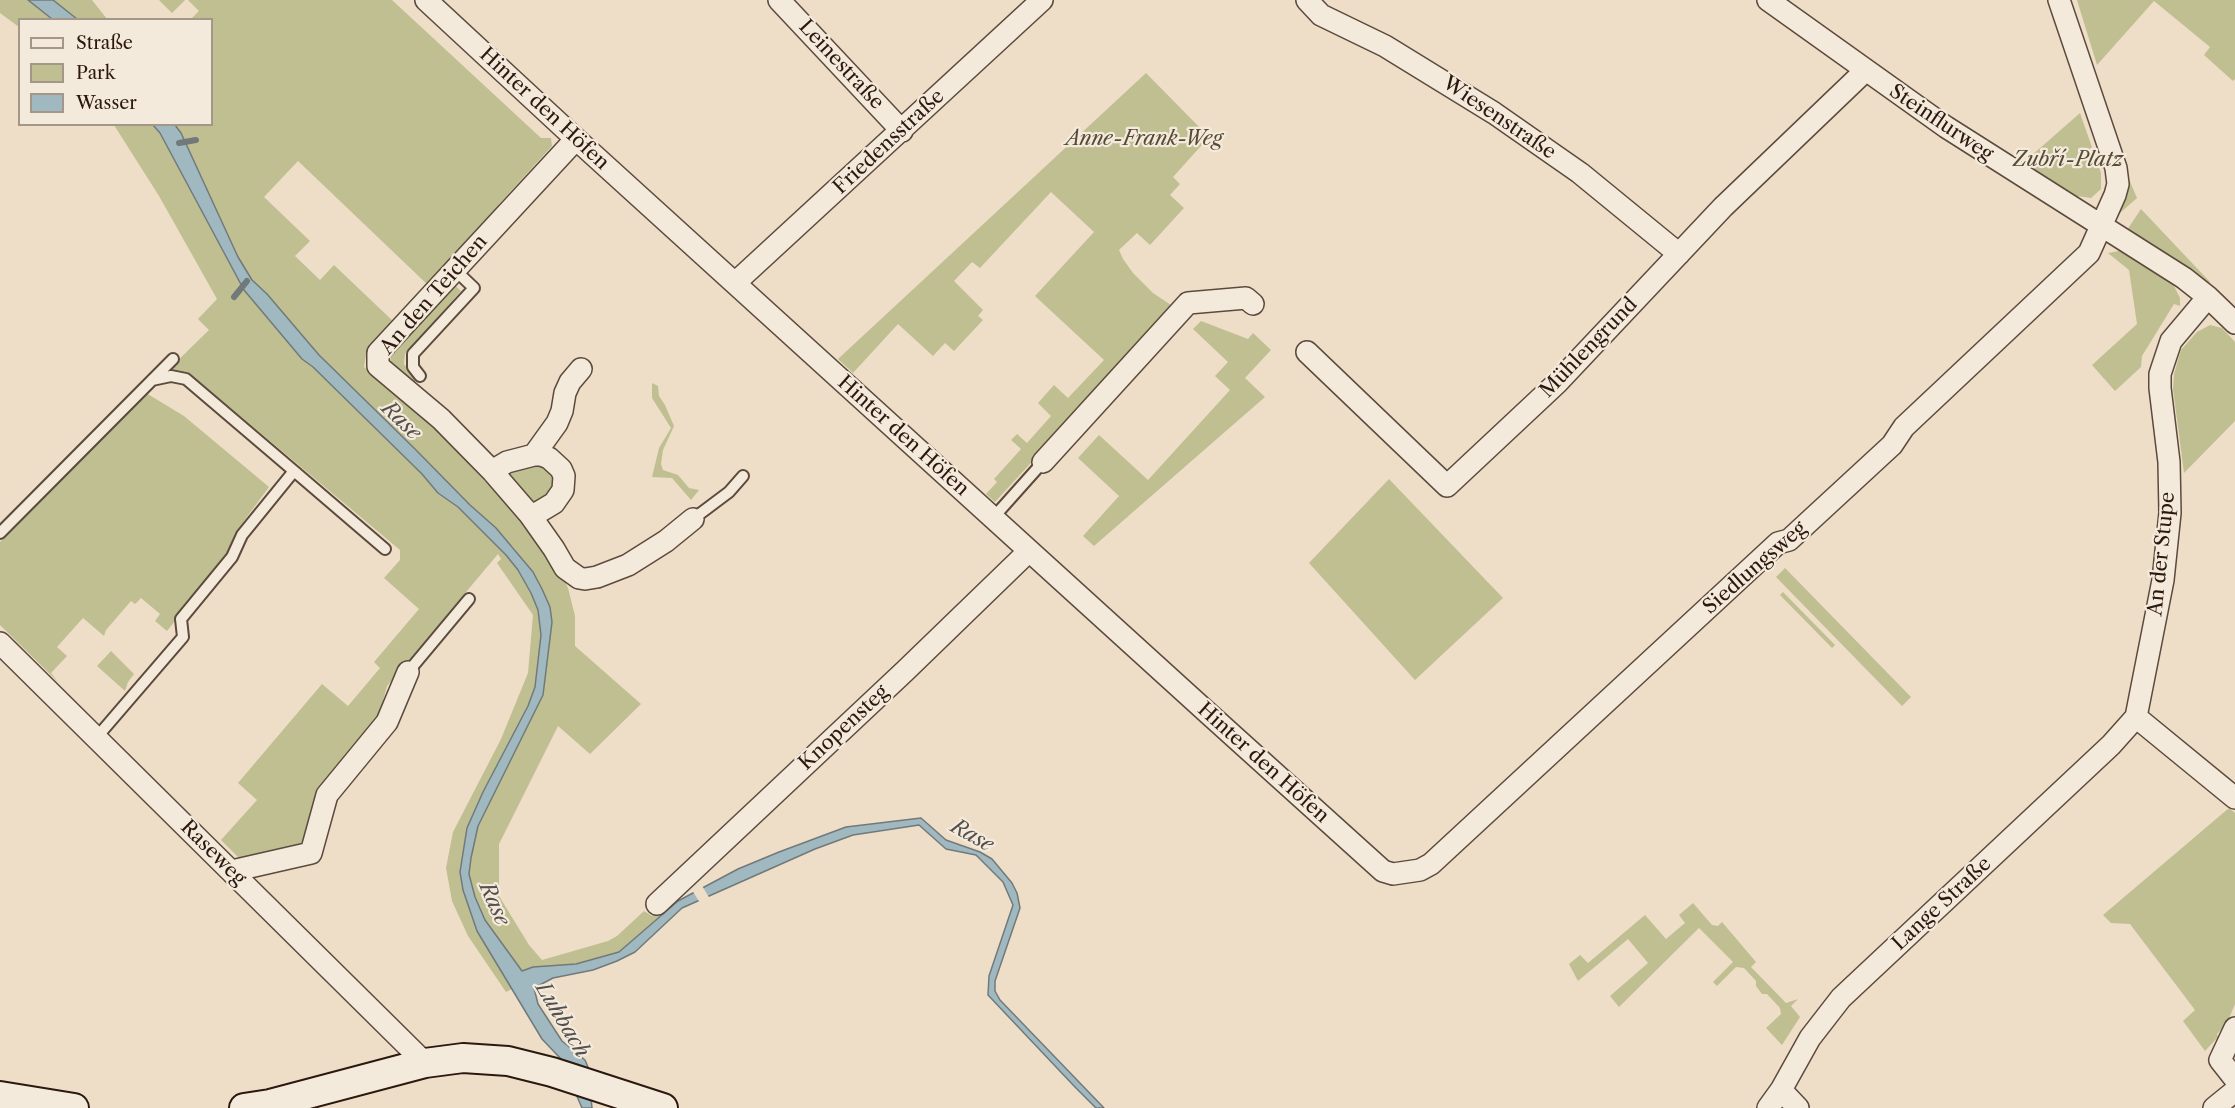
<!DOCTYPE html>
<meta charset="utf-8">
<style>
body{margin:0}
#map{position:relative;width:2235px;height:1108px;overflow:hidden;background:#eedec7;font-family:"Libre Caslon Text",serif}
canvas{display:block}
.legend{position:absolute;left:18px;top:18px;width:195px;height:108px;box-sizing:border-box;background:#f4eadb;border:2px solid #a49689;margin:0;padding:8px 10px;list-style:none;font-size:18px;color:#2b180f}
.legend li{display:flex;align-items:center;gap:12px;height:30px}
.legend b{width:30px;border:2px solid #a49689}
</style>
<div id="map">
<canvas width="2235" height="1108"></canvas>
<ul class="legend">
<li><b style="height:8px;background:#f4eadb"></b>Straße</li>
<li><b style="height:16px;background:#bfbf91"></b>Park</li>
<li><b style="height:16px;background:#a0b9c1"></b>Wasser</li>
</ul>
</div>
<script>
const ctx = document.querySelector('canvas').getContext('2d');
ctx.lineJoin = 'round';
function paint(path, color) {
  ctx.fillStyle = color;
  ctx.fill(path, 'evenodd');
}
function toPath(rows) {
  const path = new Path2D();
  for (const r of rows) {
    path.moveTo(r[0], r[1]);
    for (let i = 2; i < r.length; i += 2) path.lineTo(r[i], r[i + 1]);
  }
  return path;
}
function strokePath(path, color, width, dash) {
  ctx.strokeStyle = color;
  ctx.lineWidth = width;
  ctx.lineCap = dash ? 'butt' : 'round';
  ctx.setLineDash(dash || []);
  ctx.stroke(path);
}
function write(font, color, halo, rows, align = 'center') {
  ctx.font = font + ' "Libre Caslon Text",serif';
  ctx.lineWidth = 4.5;
  ctx.setLineDash([]);
  ctx.textBaseline = 'middle';
  ctx.strokeStyle = halo;
  ctx.fillStyle = color;
  for (const [text, x, y, turn = 0] of rows) {
    ctx.save();
    ctx.translate(x, y);
    ctx.rotate((+turn || 0) * Math.PI / 180);
    ctx.textAlign = isNaN(turn) ? turn : align;
    if (halo) ctx.strokeText(text, 0, 0);
    ctx.fillText(text, 0, 0);
    ctx.restore();
  }
}
const green = toPath([
 [0,0,28,0,52,19,20,20,19,27,0,13],
 [53,0,92,0,107,19,77,19],
 [159,0,185,0,172,13],
 [188,0,392,0,541,138,551,138,552,146,499,204,490,219,429,286,298,161,264,197,310,241,295,256,320,280,334,265,394,322,366,355,364,367,431,425,519,517,552,555,568,588,575,616,575,646,641,704,590,754,558,726,499,844,499,896,529,945,542,960,608,941,617,936,644,911,652,916,656,912,660,916,619,952,576,964,533,967,522,971,485,920,475,897,469,874,474,839,478,826,495,790,543,695,550,607,533,572,513,547,319,355,267,294,252,280,238,257,181,133,175,125,212,124,212,20,191,19,199,11],
 [2077,0,2235,0,2235,79,2233,81,2204,55,2210,47,2154,1,2097,65],
 [1146,73,1209,137,1173,177,1180,184,1170,195,1184,208,1150,245,1137,233,1119,250,1123,259,1133,273,1153,293,1174,307,995,502,986,494,997,482,994,479,1021,449,1011,440,1017,434,1027,443,1051,416,1038,403,1054,385,1068,398,1104,360,1035,296,1094,232,1051,192,980,268,972,262,954,281,983,310,978,316,983,320,954,351,945,343,933,356,898,324,853,373,838,359],
 [2080,113,2101,173,2101,189,2091,198,2077,196,2023,163],
 [114,125,153,125,160,133,244,290,302,359,313,367,422,474,438,493,458,507,506,555,518,570,531,593,538,610,541,635,535,687,528,706,483,792,467,828,460,872,463,890,477,931,512,989,506,992,468,936,452,901,446,868,453,832,501,739,528,673,533,615,497,563,501,559,498,554,387,686,375,730,303,842,295,846,241,860,221,840,257,800,238,783,322,684,348,706,380,668,374,662,419,609,384,578,400,560,400,550,190,374,169,369,209,330,198,319,217,299,159,196],
 [2128,177,2137,198,2120,213,2119,208,2127,188],
 [2141,209,2210,282,2208,284,2127,230],
 [2119,251,2126,252,2172,282,2180,298,2180,306,2174,304,2142,356,2141,367,2115,391,2092,365,2137,324,2129,270,2108,253],
 [456,286,461,291,405,354,404,364,416,380,412,385,390,365,391,356],
 [1201,321,1248,339,1253,333,1271,350,1245,378,1265,397,1094,546,1083,536,1119,496,1078,458,1099,435,1148,480,1230,390,1215,376,1228,362,1193,329],
 [2210,325,2222,328,2235,342,2235,421,2184,473,2173,389,2174,374,2181,350,2197,332],
 [652,383,658,386,659,396,665,405,674,426,663,450,661,464,663,470,678,475,689,488,699,490,691,500,672,478,652,477,659,448,671,428,652,398],
 [146,393,184,416,269,487,235,533,224,559,167,631,155,621,160,614,141,598,135,604,131,601,106,630,104,636,83,618,57,647,67,656,51,673,58,682,0,625,0,542],
 [543,463,553,471,557,489,541,501,531,501,506,478,509,468],
 [1389,479,1503,598,1415,680,1309,563],
 [1785,568,1911,697,1902,706,1776,577],
 [1783,592,1835,645,1832,648,1780,595],
 [111,651,134,674,128,682,125,691,97,666],
 [2229,808,2235,813,2235,1004,2227,1023,2217,1034,2218,1037,2205,1051,2183,1021,2195,1010,2130,924,2111,923,2103,915],
 [1693,903,1712,925,1718,926,1722,922,1756,962,1751,967,1786,1003,1798,999,1791,1006,1800,1017,1782,1045,1766,1028,1781,1014,1780,1008,1767,994,1762,994,1756,986,1756,981,1744,968,1736,967,1717,986,1713,982,1733,962,1699,928,1619,1007,1610,996,1648,963,1628,939,1578,981,1569,964,1580,955,1588,963,1645,915,1666,939,1685,923,1679,915]
]);
const water = toPath([
 [28,0,53,0,77,19,52,19,28,0],
 [153,125,175,125,181,133,238,257,252,280,267,294,319,355,415,449,470,505,496,528,533,572,542,589,550,607,552,622,543,695,478,826,471,858,469,874,475,897,485,920,522,971,533,967,576,964,619,952,678,901,738,869,779,852,846,827,921,818,946,840,980,852,992,859,1012,883,1017,893,1020,908,995,981,995,991,1000,1000,1104,1108,1096,1108,1074,1086,988,995,989,976,1013,905,1003,882,976,855,946,849,919,825,853,835,815,849,682,908,635,952,617,961,593,970,553,978,534,988,538,1004,562,1041,585,1060,588,1067,592,1108,582,1108,561,1059,542,1039,477,931,463,890,460,872,467,828,483,792,528,706,535,687,541,635,538,610,531,593,518,570,506,555,458,507,438,493,422,474,313,367,302,359,244,290,160,133,153,125]
]);
const pier = toPath([
 [701,884,710,899,700,903,692,890]
]);
const stream = toPath([
 [179,143,196,140],
 [234,297,247,281]
]);
const lane = toPath([
 [420,376,413,367,413,354,474,288,455,270],
 [152,380,171,376,186,379,294,471],
 [993,518,1043,462],
 [693,519,729,492,743,476],
 [0,533,173,359],
 [408,672,469,599],
 [97,737,183,637,181,619,232,557,242,535,294,471,385,549]
]);
const street = toPath([
 [426,0,576,139,1209,714,1383,871,1393,874,1420,870,1431,864,1778,543,1789,540,1892,445,1904,427,2089,253,2115,195,2118,184,2116,168,2059,0],
 [779,0,902,131],
 [1307,0,1321,15,1385,46,1494,113,1580,173,1679,254],
 [1768,0,1946,127,2184,278,2208,297,2235,323],
 [735,283,1042,0],
 [1307,352,1447,486,1557,383,1723,207,1866,70],
 [534,455,557,423,562,411,565,393,570,382,581,369],
 [1043,462,1188,303,1246,298,1253,304],
 [492,471,507,462,534,455,541,455,549,458,561,469,564,476,563,490,554,503,539,512,530,515,492,471,441,419,378,366,378,353,576,139],
 [530,515,554,549,565,568,579,578,585,579,597,577,628,565,666,541,693,519],
 [0,643,425,1063],
 [2136,717,2163,580,2170,513,2169,462,2160,388,2160,374,2171,341,2208,297],
 [2136,717,2235,798],
 [232,871,311,853,327,795,387,722,408,672],
 [657,904,905,671,1029,551],
 [2235,1028,2220,1060,2235,1079],
 [1781,1090,1798,1108],
 [1768,1108,1781,1090,1810,1038,1841,998,2111,745,2136,717],
 [2214,1108,2235,1091]
]);
const secondary = toPath([
 [0,1096,74,1108],
 [244,1108,270,1104,425,1063,463,1058,508,1061,552,1072,663,1108]
]);
const streetNames = [
 ["Leinestraße",841,65,47],
 ["Hinter den Höfen",544,109,43],
 ["Wiesenstraße",1499,118,34],
 ["Steinflurweg",1941,123,34],
 ["Friedensstraße",889,142,-43],
 ["An den Teichen",434,295,-49],
 ["Mühlengrund",1589,348,-46],
 ["Hinter den Höfen",903,436,42],
 ["An der Stupe",2162,554,-84],
 ["Siedlungsweg",1755,568,-41],
 ["Knopensteg",844,728,-43],
 ["Hinter den Höfen",1263,763,42],
 ["Raseweg",213,853,45],
 ["Lange Straße",1942,904,-43]
];
const parkNames = [
 ["Anne-Frank-Weg",1144,139],
 ["Zubří-Platz",2068,160]
];
const waterNames = [
 ["Rase",401,421,44],
 ["Rase",972,836,29],
 ["Rase",494,904,66],
 ["Luhbach",562,1020,59]
];
paint(green, '#bfbf91');
paint(water, '#a0b9c1');
strokePath(water, '#71797a', 1.5);
paint(pier, '#eedec7');
strokePath(stream, '#71797a', 6);
strokePath(lane, '#5c4a3d', 14);
strokePath(street, '#5c4a3d', 24);
strokePath(secondary, '#2b180f', 32);
strokePath(lane, '#f4eadb', 10);
strokePath(street, '#f4eadb', 21);
strokePath(secondary, '#f4eadb', 28);
write('20px', '#2b180f', '#f4eadb', streetNames);
write('italic 20px', '#574a36', '#f4eadb', parkNames);
write('italic 21px', '#54504d', '#f4eadb', waterNames);
</script>
